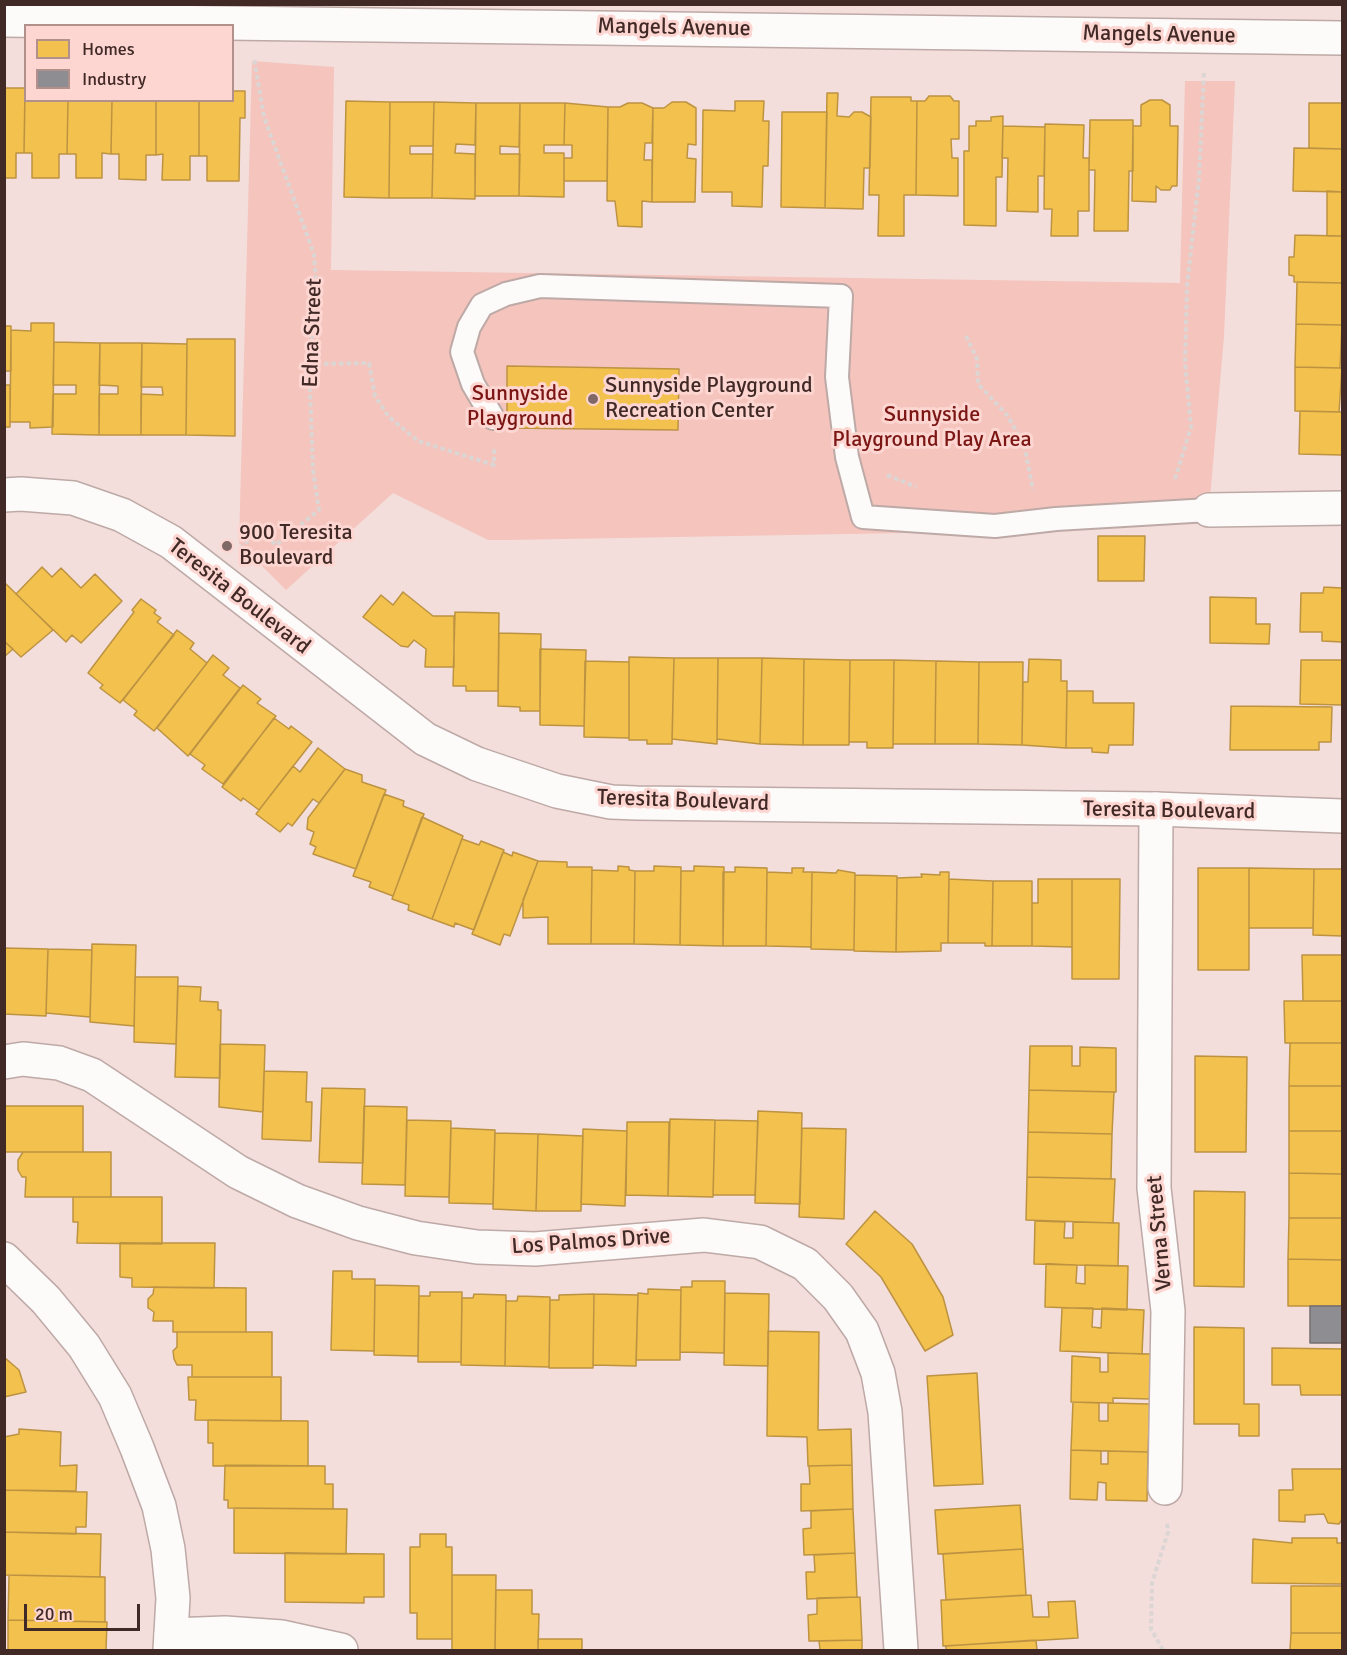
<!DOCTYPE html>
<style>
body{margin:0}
#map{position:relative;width:1347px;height:1655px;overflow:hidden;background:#f3dedb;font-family:Signika,sans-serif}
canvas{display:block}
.frame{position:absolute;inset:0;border:6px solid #412926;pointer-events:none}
.legend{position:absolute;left:24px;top:24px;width:210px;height:78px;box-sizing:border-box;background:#fdd6d1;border:2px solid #b2918d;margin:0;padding:8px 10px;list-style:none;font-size:18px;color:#412926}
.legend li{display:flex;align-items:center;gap:12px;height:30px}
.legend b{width:30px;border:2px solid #b2918d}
.scale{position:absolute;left:24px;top:1604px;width:116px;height:27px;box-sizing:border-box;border:3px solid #412926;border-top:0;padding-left:8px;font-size:18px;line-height:21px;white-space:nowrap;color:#412926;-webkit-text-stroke:4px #fdd6d1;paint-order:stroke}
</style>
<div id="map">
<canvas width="1347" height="1655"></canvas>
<div class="frame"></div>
<ul class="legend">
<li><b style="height:16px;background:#f2c14e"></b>Homes</li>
<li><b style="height:16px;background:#8d8d92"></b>Industry</li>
</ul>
<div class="scale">20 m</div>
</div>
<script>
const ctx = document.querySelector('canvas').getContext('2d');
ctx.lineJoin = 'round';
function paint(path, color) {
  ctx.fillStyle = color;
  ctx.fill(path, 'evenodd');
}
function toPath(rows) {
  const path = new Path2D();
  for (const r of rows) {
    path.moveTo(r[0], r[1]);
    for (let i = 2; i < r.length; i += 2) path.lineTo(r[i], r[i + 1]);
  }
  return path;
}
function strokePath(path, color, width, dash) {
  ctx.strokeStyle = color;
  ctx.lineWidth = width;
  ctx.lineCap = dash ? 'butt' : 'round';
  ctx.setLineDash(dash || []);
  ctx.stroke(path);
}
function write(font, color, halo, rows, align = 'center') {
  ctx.font = font + ' Signika,sans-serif';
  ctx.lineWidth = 6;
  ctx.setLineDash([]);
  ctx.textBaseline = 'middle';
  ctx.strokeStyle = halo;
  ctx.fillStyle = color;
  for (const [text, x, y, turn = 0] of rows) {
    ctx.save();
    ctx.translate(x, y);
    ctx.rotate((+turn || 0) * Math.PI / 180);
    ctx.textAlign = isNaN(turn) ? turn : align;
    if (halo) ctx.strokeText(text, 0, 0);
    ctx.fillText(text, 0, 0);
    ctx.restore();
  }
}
const green = toPath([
 [252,61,334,67,331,270,1180,283,1185,81,1235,81,1224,336,1209,510,961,532,506,540,488,540,393,493,286,590,239,543]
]);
const homes = toPath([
 [4,88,25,88,24,153,16,153,16,178,4,178,4,88],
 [232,91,245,91,245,118,240,118,239,181,207,181,207,156,199,156,199,100,232,100,232,91],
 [25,93,26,100,68,100,67,154,59,154,59,178,32,178,32,153,24,153,25,93],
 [827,93,838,93,837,116,849,117,854,112,862,112,871,117,870,168,864,168,863,209,825,208,827,93],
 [929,96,950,96,954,101,959,101,959,139,951,139,952,158,958,158,958,196,916,195,917,101,925,101,929,96],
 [871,97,911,97,911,101,917,101,916,195,904,195,904,236,878,236,879,195,869,195,871,97],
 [68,100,112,100,111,154,102,153,102,178,76,178,76,154,67,154,68,100],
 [112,100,156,100,156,155,146,155,146,180,119,179,119,154,111,154,112,100],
 [156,100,199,100,199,156,190,156,190,180,162,180,163,154,156,155,156,100],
 [1150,100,1162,100,1170,105,1170,126,1178,126,1177,186,1172,186,1170,190,1161,190,1156,186,1156,202,1132,201,1133,126,1141,126,1141,105,1150,100],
 [346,101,390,102,389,198,344,197,346,101],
 [735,101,764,101,763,121,769,121,768,166,763,166,762,207,732,206,732,192,702,192,703,110,735,111,735,101],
 [390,102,434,102,433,146,410,146,410,154,433,154,432,198,389,198,390,102],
 [434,102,476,103,475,145,456,144,455,153,475,154,475,199,432,198,434,102],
 [672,102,686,102,696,108,696,145,688,144,687,158,696,159,695,202,652,202,653,108,664,108,672,102],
 [476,103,520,103,519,147,500,146,500,154,520,154,519,196,475,196,476,103],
 [520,103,565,103,564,145,544,145,544,153,564,153,564,197,519,196,520,103],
 [565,103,608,107,607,181,564,181,564,158,572,158,572,145,564,145,565,103],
 [628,103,642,103,653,108,652,143,645,143,644,160,652,160,652,202,642,201,642,227,618,226,615,201,607,201,608,107,620,107,628,103],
 [1309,103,1342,103,1342,149,1309,148,1309,103],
 [782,112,827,112,825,208,781,207,782,112],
 [1003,116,1002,177,996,177,996,226,964,225,964,151,969,151,969,126,976,126,976,121,991,121,991,117,1003,116],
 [1090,120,1133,120,1133,171,1129,171,1128,231,1094,231,1095,170,1089,170,1090,120],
 [1045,124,1084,125,1083,158,1089,158,1089,211,1078,211,1078,236,1051,236,1052,209,1044,209,1045,124],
 [1003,126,1045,127,1044,176,1038,176,1038,212,1007,211,1008,158,1002,158,1003,126],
 [1294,148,1342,149,1342,192,1293,191,1294,148],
 [1327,191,1342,192,1342,236,1327,236,1327,191],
 [1295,235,1342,236,1342,283,1294,282,1294,276,1289,275,1289,257,1294,257,1295,235],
 [1297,282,1342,283,1342,325,1296,324,1297,282],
 [31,323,54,323,53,427,30,428,30,422,10,422,11,330,31,331,31,323],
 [1296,324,1342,325,1340,368,1295,367,1296,324],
 [4,326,11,326,11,371,4,371,4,326],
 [187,339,235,339,235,436,186,435,187,339],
 [54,342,100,343,99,435,52,434,53,394,76,394,76,385,53,385,54,342],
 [100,343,142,343,141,435,99,435,99,394,118,394,118,386,99,385,100,343],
 [142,343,187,344,186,435,141,435,141,394,163,395,162,387,141,387,142,343],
 [507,366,679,369,678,430,507,428,507,366],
 [1295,367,1342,368,1339,412,1295,411,1295,367],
 [4,385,10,385,10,427,4,427,4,385],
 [1300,411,1342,412,1342,455,1299,454,1300,411],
 [1098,536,1145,536,1144,581,1098,581,1098,536],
 [42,567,52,577,61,568,81,588,95,574,122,601,81,643,72,635,66,642,16,594,42,567],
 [4,582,53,630,21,657,4,641,4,582],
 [1324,587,1342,588,1342,642,1322,641,1322,632,1300,632,1301,593,1323,593,1324,587],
 [403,592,433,616,454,616,454,667,425,667,426,649,414,640,408,647,401,646,363,617,381,595,393,605,403,592],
 [1210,597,1256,598,1256,624,1270,624,1269,644,1210,643,1210,597],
 [141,599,156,610,154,613,161,618,157,622,174,635,120,703,100,688,103,685,88,673,134,612,132,610,141,599],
 [455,612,499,613,498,691,466,691,466,686,453,686,455,612],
 [177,630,194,643,190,649,207,663,154,731,134,715,137,711,123,700,177,630],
 [499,633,541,634,540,711,520,711,520,707,498,706,499,633],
 [4,641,13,649,4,657,4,641],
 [540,649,586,650,584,726,540,725,540,649],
 [213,655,229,668,223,675,240,688,188,756,157,728,213,655],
 [629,657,674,658,672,744,647,744,647,740,629,740,629,657],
 [674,658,718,658,717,744,672,739,674,658],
 [718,658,762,658,760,744,717,739,718,658],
 [762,658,804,659,803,745,760,744,762,658],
 [804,659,850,660,849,745,803,745,804,659],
 [1029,659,1061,660,1061,681,1067,681,1066,748,1022,745,1023,682,1028,682,1029,659],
 [850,660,894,660,893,748,867,748,867,742,849,742,850,660],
 [894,660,936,661,935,744,893,744,894,660],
 [1301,660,1342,660,1342,705,1300,704,1301,660],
 [585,661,629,662,629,738,584,737,585,661],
 [936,661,979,662,978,744,935,744,936,661],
 [979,662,1023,662,1022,745,978,744,979,662],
 [243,685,261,699,257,703,276,716,223,784,202,769,205,765,190,754,243,685],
 [1067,691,1093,691,1093,703,1134,703,1133,745,1109,745,1108,753,1092,752,1092,748,1066,748,1067,691],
 [1231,706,1332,707,1331,742,1319,742,1319,750,1230,750,1231,706],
 [274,718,289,729,291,726,312,742,259,810,243,798,241,801,222,787,274,718],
 [318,748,345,769,319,803,313,799,292,826,288,823,280,832,256,814,293,766,300,772,318,748],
 [345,769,362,775,362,782,386,790,356,869,313,854,316,847,310,844,314,832,307,829,308,818,345,769],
 [384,794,404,801,403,806,424,814,393,896,369,887,371,882,353,876,384,794],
 [422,817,463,836,432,919,408,910,409,905,392,899,422,817],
 [462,839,479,845,481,841,504,850,474,930,455,923,454,927,432,919,462,839],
 [503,852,512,856,513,852,538,861,510,936,504,934,500,945,472,934,503,852],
 [538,861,567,862,567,867,592,867,591,944,548,944,548,917,523,918,523,900,538,861],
 [618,866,629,867,629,870,635,871,634,944,591,944,592,870,618,871,618,866],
 [654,866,681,867,680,945,634,944,635,871,654,871,654,866],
 [694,866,724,867,723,946,680,945,681,871,694,871,694,866],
 [735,867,767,868,766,946,723,946,723,872,735,872,735,867],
 [792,868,804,868,803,872,812,872,811,947,766,946,767,872,792,873,792,868],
 [1198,868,1249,868,1249,970,1198,970,1198,868],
 [1249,868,1314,869,1313,928,1249,928,1249,868],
 [1314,869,1342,869,1342,936,1313,935,1314,869],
 [838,870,855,873,854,950,811,949,812,872,836,873,838,870],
 [940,872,949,872,948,943,941,943,941,951,896,952,897,878,922,877,921,874,940,875,940,872],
 [855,875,897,876,896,952,854,951,855,875],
 [949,879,993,881,992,946,985,946,985,943,948,943,949,879],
 [1038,879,1072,879,1072,947,1032,946,1032,903,1038,903,1038,879],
 [1072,879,1120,879,1119,979,1072,979,1072,879],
 [993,881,1032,881,1032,946,992,946,993,881],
 [92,944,136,945,134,1026,90,1022,92,944],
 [4,948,48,949,46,1016,4,1014,4,948],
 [48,949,92,950,90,1017,46,1013,48,949],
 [1302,955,1342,955,1342,1001,1303,1001,1302,955],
 [135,977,178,977,176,1044,134,1042,135,977],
 [178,986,201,987,200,1001,218,1002,218,1010,221,1010,220,1078,175,1077,178,986],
 [1284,1001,1342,1001,1342,1043,1285,1043,1284,1001],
 [1290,1043,1342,1043,1342,1086,1289,1086,1290,1043],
 [220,1044,265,1045,263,1112,219,1107,220,1044],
 [1030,1046,1072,1046,1072,1066,1080,1066,1080,1047,1116,1048,1116,1092,1029,1090,1030,1046],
 [1195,1056,1247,1057,1246,1152,1195,1152,1195,1056],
 [264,1071,307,1072,306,1102,312,1102,311,1141,262,1139,264,1071],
 [1289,1086,1342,1086,1342,1131,1289,1131,1289,1086],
 [322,1088,365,1089,363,1163,319,1162,322,1088],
 [1029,1090,1114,1092,1112,1134,1028,1132,1029,1090],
 [4,1106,83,1106,83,1152,4,1152,4,1106],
 [364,1106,407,1107,405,1185,362,1184,364,1106],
 [758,1111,802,1113,800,1204,755,1203,758,1111],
 [670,1119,715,1120,713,1197,668,1196,670,1119],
 [407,1120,451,1121,449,1197,405,1196,407,1120],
 [715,1120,758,1121,755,1195,713,1195,715,1120],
 [627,1122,669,1122,668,1196,626,1195,627,1122],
 [451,1128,495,1130,493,1204,449,1203,451,1128],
 [802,1128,846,1129,844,1219,799,1217,802,1128],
 [583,1129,627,1131,625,1206,581,1204,583,1129],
 [1289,1131,1342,1131,1342,1174,1289,1173,1289,1131],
 [1028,1132,1112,1134,1111,1179,1027,1177,1028,1132],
 [495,1133,538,1134,536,1211,493,1209,495,1133],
 [538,1134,583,1136,581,1211,536,1211,538,1134],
 [23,1152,111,1152,111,1197,25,1197,26,1177,22,1177,18,1170,18,1160,23,1152],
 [1289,1173,1342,1174,1342,1218,1289,1218,1289,1173],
 [1027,1177,1115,1179,1113,1223,1026,1220,1027,1177],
 [1194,1191,1245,1192,1244,1287,1194,1286,1194,1191],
 [73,1197,162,1197,162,1244,77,1243,78,1222,73,1222,73,1197],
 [875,1211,912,1244,943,1297,953,1335,925,1351,881,1277,846,1244,875,1211],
 [1289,1218,1342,1218,1342,1260,1288,1259,1289,1218],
 [1035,1221,1065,1222,1064,1238,1073,1238,1073,1222,1119,1223,1118,1266,1034,1264,1035,1221],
 [120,1243,215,1243,214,1288,132,1287,132,1278,120,1277,120,1243],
 [1288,1259,1342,1260,1342,1306,1288,1306,1288,1259],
 [1046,1264,1077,1265,1076,1283,1085,1284,1085,1265,1128,1266,1127,1310,1045,1307,1046,1264],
 [333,1271,352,1271,352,1279,375,1279,374,1351,331,1350,333,1271],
 [692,1281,725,1281,724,1353,680,1352,681,1287,692,1287,692,1281],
 [375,1285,419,1286,418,1356,374,1355,375,1285],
 [154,1287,246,1288,246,1332,173,1332,173,1321,153,1321,154,1312,148,1308,148,1299,153,1294,154,1287],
 [648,1289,681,1290,680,1360,636,1360,638,1293,648,1294,648,1289],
 [430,1292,462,1292,461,1362,418,1362,419,1296,430,1296,430,1292],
 [725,1293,769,1294,768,1366,724,1365,725,1293],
 [474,1294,506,1295,505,1366,461,1365,462,1298,473,1298,474,1294],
 [594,1294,638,1295,636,1366,593,1365,594,1294],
 [594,1294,593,1368,549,1368,550,1300,559,1300,559,1295,594,1294],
 [518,1296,550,1297,549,1367,505,1366,506,1301,517,1301,518,1296],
 [1062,1308,1093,1308,1092,1327,1101,1328,1102,1308,1144,1310,1142,1354,1060,1351,1062,1308],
 [1194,1327,1244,1328,1244,1404,1259,1404,1259,1436,1239,1436,1239,1424,1194,1424,1194,1327],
 [768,1331,819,1332,818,1430,851,1429,852,1465,808,1466,807,1437,767,1436,768,1331],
 [177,1332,272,1332,272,1377,192,1377,192,1365,177,1365,174,1359,173,1351,177,1347,177,1332],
 [1272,1348,1342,1349,1342,1395,1301,1395,1300,1385,1272,1385,1272,1348],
 [1108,1353,1152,1354,1150,1399,1113,1398,1113,1403,1071,1402,1072,1356,1100,1358,1100,1372,1108,1372,1108,1353],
 [4,1357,19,1370,26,1392,4,1397,4,1357],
 [977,1373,983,1484,934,1486,927,1376,977,1373],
 [188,1377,281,1377,281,1421,195,1420,196,1400,189,1400,188,1377],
 [1073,1402,1099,1403,1099,1421,1108,1421,1108,1403,1150,1404,1148,1452,1071,1450,1073,1402],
 [208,1420,308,1421,308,1466,213,1466,213,1443,208,1443,208,1420],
 [19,1429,61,1432,60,1466,77,1465,76,1491,4,1490,4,1437,19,1434,19,1429],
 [1071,1450,1101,1451,1101,1464,1108,1464,1108,1451,1148,1452,1147,1501,1106,1500,1106,1483,1098,1482,1097,1500,1070,1499,1071,1450],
 [225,1465,325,1466,325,1484,333,1484,333,1509,228,1508,228,1500,224,1500,225,1465],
 [852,1465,853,1509,801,1511,801,1484,810,1484,809,1466,852,1465],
 [1292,1469,1342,1469,1342,1519,1339,1524,1328,1523,1324,1514,1305,1515,1305,1522,1279,1521,1279,1490,1293,1490,1292,1469],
 [4,1490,87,1492,86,1527,76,1527,76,1534,4,1532,4,1490],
 [1020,1505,1023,1549,938,1554,935,1510,1020,1505],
 [234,1508,347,1509,346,1554,234,1553,234,1508],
 [853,1509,855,1553,804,1555,803,1529,811,1528,811,1511,853,1509],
 [4,1532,101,1534,100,1577,4,1575,4,1532],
 [420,1534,446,1534,446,1547,452,1547,452,1639,417,1639,417,1613,410,1613,410,1547,420,1547,420,1534],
 [1292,1538,1337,1538,1337,1543,1342,1543,1342,1584,1252,1583,1253,1539,1292,1543,1292,1538],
 [1023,1549,1026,1595,946,1600,943,1554,1023,1549],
 [285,1553,384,1554,384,1597,364,1597,364,1603,285,1602,285,1553],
 [855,1553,857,1597,807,1599,806,1572,815,1572,814,1555,855,1553],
 [9,1575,105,1577,105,1622,8,1620,9,1575],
 [452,1575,496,1575,495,1650,452,1650,452,1575],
 [1291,1586,1342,1586,1342,1633,1291,1633,1291,1586],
 [496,1590,532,1590,532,1614,539,1614,538,1650,495,1650,496,1590],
 [1031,1595,1033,1617,1049,1617,1048,1602,1075,1601,1078,1638,943,1646,941,1600,1031,1595],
 [860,1597,862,1640,809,1641,808,1615,817,1614,817,1598,860,1597],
 [8,1620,107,1622,106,1650,8,1650,8,1620],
 [1291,1633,1342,1633,1342,1650,1290,1650,1291,1633],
 [538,1639,582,1639,582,1650,538,1650,538,1639],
 [862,1640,862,1650,820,1650,819,1641,862,1640],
 [1036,1640,1037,1650,946,1650,946,1646,1036,1640]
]);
const industry = toPath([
 [1310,1306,1342,1306,1342,1343,1310,1343,1310,1306]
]);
const path = toPath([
 [966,336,977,359,978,384,1007,415,1024,444,1033,490],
 [309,364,369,363,375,396,389,417,418,441,494,465,494,447],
 [887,475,916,487],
 [1175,479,1191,427,1185,363,1187,286,1199,178,1204,71],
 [240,549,258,529,276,545,319,510,313,470,309,364,317,296,314,254,264,117,254,58],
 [1163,1650,1151,1629,1152,1583,1168,1532,1167,1522]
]);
const service = toPath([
 [493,418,473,384,462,352,469,327,482,305,506,294,540,286,841,296,837,377,847,457,863,517,995,526,1056,519,1209,510]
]);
const minor = toPath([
 [4,20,1342,38],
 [1209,510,1342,508],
 [1156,809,1154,1188,1168,1311,1165,1488],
 [4,1062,23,1059,59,1063,92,1075,238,1172,297,1201,358,1223,416,1238,477,1247,535,1249,704,1235,760,1242,805,1264,838,1297,862,1331,878,1373,885,1412,901,1650],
 [171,1635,225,1633,282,1637,341,1650]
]);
const tertiary = toPath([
 [4,495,21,494,73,498,122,515,171,542,425,739,477,764,557,791,611,802,637,803,1156,809,1342,816],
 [4,1259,46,1300,84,1346,115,1396,137,1448,159,1506,168,1549,173,1598,170,1650]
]);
const markers = [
 [593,399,6,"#7f6865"],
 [227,546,6,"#7f6865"]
];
const streetNames = [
 ["Mangels Avenue",674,28,1],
 ["Mangels Avenue",1159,35,1],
 ["Edna Street",313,333,-88],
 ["Teresita Boulevard",239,597,38],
 ["Teresita Boulevard",683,801,2],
 ["Teresita Boulevard",1169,811,1],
 ["Verna Street",1160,1233,-95],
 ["Los Palmos Drive",591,1242,-4]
];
const poiNames = [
 ["Sunnyside Playground",605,386],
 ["Recreation Center",605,411],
 ["900 Teresita",239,533],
 ["Boulevard",239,558]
];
const parkNames = [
 ["Sunnyside",520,394],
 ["Playground",520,419],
 ["Sunnyside",932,415],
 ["Playground Play Area",932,440]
];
paint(green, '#f4c4bd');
paint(homes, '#f2c14e');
strokePath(homes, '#bd9342', 1.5);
paint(industry, '#8d8d92');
strokePath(industry, '#766f72', 1.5);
strokePath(service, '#bda9a6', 26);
strokePath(minor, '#bda9a6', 36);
strokePath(tertiary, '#bda9a6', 36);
strokePath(path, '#dbd5d4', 4, [4.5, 3]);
strokePath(service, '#fdfafa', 22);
strokePath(minor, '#fdfafa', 33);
strokePath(tertiary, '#fdfafa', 33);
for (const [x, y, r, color] of markers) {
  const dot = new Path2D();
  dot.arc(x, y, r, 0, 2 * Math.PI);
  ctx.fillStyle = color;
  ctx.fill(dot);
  strokePath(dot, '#fdd6d1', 2);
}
write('22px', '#412926', '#fdd6d1', streetNames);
write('22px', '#412926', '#fdd6d1', poiNames, 'left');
write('22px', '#7b1614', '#fdd6d1', parkNames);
</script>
